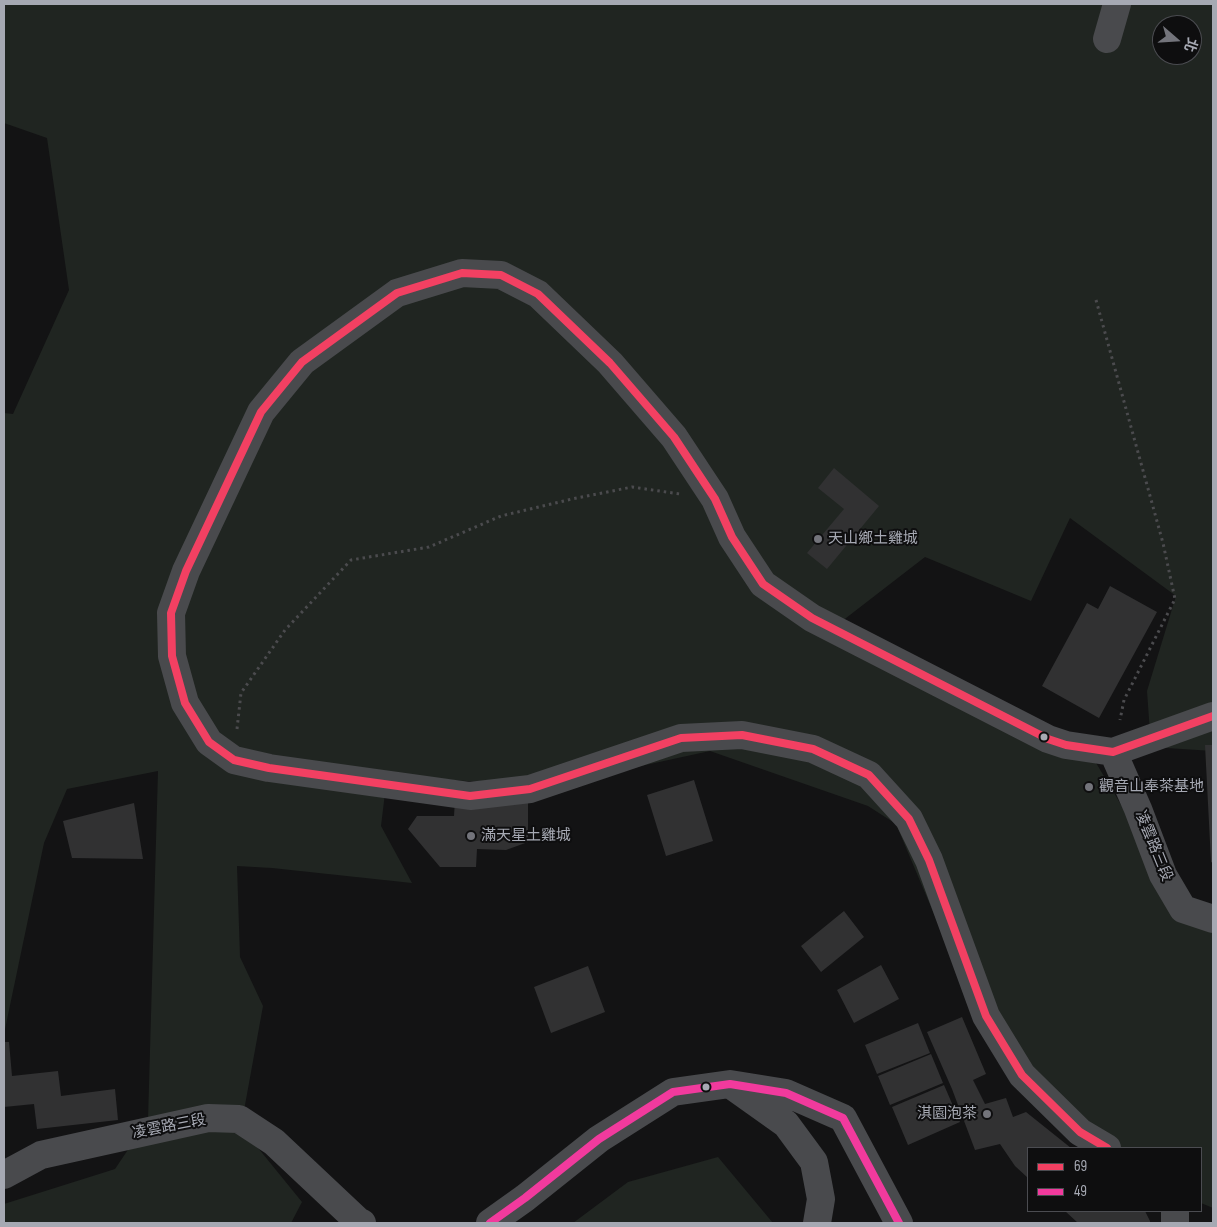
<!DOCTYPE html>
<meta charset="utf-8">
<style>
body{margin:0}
#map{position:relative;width:1217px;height:1227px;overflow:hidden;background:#131314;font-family:"Sofia Sans Condensed","Noto Sans TC",sans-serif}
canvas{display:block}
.frame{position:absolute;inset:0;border:5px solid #a6a9b3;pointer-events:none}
.legend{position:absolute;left:1027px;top:1147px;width:175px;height:65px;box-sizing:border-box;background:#0e0e0f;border:1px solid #4b4c51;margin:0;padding:6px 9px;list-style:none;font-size:15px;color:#a6a9b3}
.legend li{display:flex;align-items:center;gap:10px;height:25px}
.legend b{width:25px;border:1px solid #4b4c51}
.north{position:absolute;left:1152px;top:15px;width:50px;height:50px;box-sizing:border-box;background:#0e0e0f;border:1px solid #4b4c51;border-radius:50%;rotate:109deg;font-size:14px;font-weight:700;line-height:20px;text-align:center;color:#a6a9b3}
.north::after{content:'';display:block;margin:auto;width:18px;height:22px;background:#73747b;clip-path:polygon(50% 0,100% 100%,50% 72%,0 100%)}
</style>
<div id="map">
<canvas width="1217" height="1227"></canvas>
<div class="frame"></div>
<ul class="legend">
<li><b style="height:6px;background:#f24062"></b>69</li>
<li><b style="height:6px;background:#f13a9d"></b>49</li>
</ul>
<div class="north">北</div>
</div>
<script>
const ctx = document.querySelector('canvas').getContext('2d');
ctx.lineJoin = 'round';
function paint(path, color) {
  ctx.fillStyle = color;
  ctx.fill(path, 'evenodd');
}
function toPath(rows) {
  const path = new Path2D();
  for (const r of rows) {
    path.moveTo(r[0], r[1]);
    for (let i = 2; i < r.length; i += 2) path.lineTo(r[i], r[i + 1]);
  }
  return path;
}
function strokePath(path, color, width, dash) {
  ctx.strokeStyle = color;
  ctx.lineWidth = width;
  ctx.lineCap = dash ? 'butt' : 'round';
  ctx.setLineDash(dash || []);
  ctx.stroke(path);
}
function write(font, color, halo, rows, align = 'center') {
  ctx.font = font + ' "Sofia Sans Condensed","Noto Sans TC",sans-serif';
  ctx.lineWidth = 4;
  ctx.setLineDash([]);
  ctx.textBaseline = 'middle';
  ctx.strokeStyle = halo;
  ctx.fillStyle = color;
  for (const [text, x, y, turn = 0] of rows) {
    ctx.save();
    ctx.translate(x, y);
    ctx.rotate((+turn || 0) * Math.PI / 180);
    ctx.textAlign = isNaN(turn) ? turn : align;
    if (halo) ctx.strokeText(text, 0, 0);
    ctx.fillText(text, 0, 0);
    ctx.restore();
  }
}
const green = toPath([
 [4,4,1213,4,1213,751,1151,747,1147,691,1176,596,1070,518,1031,601,925,557,837,625,1083,741,1180,904,1213,914,1213,1208,1201,1203,1201,1148,1092,1148,966,990,896,824,868,806,710,751,544,787,414,777,385,793,381,826,412,883,272,868,237,866,240,957,263,1006,241,1127,302,1202,291,1223,4,1223,4,1204,115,1169,148,1120,158,771,67,789,44,843,4,1034,4,413,13,414,69,290,47,138,4,123],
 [1162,25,1192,25,1192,55,1162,55],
 [718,1157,773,1223,573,1223,628,1182]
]);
const building = toPath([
 [834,468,879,506,827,569,807,553,844,509,818,488],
 [1110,586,1157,612,1099,718,1042,686,1087,603,1098,609],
 [1205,745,1213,745,1213,863,1211,862],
 [694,780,713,841,666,856,647,795],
 [455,800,528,800,528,842,506,850,477,849,476,867,440,867,408,829,417,816,454,816],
 [134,803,143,859,72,858,63,821],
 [844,911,864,937,821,972,801,946],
 [881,965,899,999,854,1023,837,990],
 [588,966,605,1012,551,1033,534,987],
 [962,1017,986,1074,973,1080,985,1104,1006,1098,1013,1117,1026,1112,1071,1148,1028,1148,1028,1178,1015,1166,1000,1144,975,1150,952,1089,927,1032],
 [918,1023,930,1053,877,1074,865,1045],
 [4,1042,9,1042,12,1076,58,1071,61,1096,115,1089,118,1120,37,1129,34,1104,4,1107],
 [931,1054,943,1083,890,1105,878,1076],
 [944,1085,960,1122,908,1145,892,1107],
 [1065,1211,1145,1211,1150,1221,1150,1223,1078,1223]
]);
const path = toPath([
 [1096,300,1163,543,1175,599,1124,700,1120,720],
 [237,729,241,693,285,630,351,560,429,547,501,516,572,499,632,487,680,494]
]);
const minor = toPath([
 [1107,39,1117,4],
 [1113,752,1138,809,1163,875,1183,909,1213,919],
 [734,1087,786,1124,814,1162,821,1199,817,1223],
 [1107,1148,1080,1132,1022,1075,986,1016,929,860,909,819,869,775,813,749,742,735,681,738,530,789,470,796,269,768,234,760,209,742,185,703,172,656,171,613,186,571,261,412,302,362,397,293,462,273,501,275,538,294,610,363,674,437,715,499,732,537,763,584,812,618,1048,739,1066,745,1113,752,1213,716],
 [4,1175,41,1155,208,1118,239,1119,274,1142,358,1221,362,1223],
 [1175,1211,1175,1223],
 [490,1223,525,1198,599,1139,673,1092,730,1084,786,1093,843,1118,899,1223]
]);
const bus1 = toPath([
 [1107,1148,1080,1132,1022,1075,986,1016,929,860,909,819,869,775,813,749,742,735,681,738,530,789,470,796,269,768,234,760,209,742,185,703,172,656,171,613,186,571,261,412,302,362,397,293,462,273,501,275,538,294,610,363,674,437,715,499,732,537,763,584,812,618,1048,739,1066,745,1113,752,1213,716]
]);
const bus2 = toPath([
 [490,1223,525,1198,599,1139,673,1092,730,1084,786,1093,843,1118,899,1223]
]);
const markers = [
 [818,539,5,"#73747b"],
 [1044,737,4.5,"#a6a9b3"],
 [1089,787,5,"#73747b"],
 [471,836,5,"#73747b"],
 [706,1087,4.5,"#a6a9b3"],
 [987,1114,5,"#73747b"]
];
const poiNames = [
 ["天山鄉土雞城",828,539],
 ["觀音山奉茶基地",1099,787],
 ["滿天星土雞城",481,836],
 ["淇園泡茶",977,1114,"right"]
];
const streetNames = [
 ["凌雲路三段",1153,846,68],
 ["凌雲路三段",169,1127,-11]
];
paint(green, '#202521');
paint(building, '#313132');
strokePath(path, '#4b4b4e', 3, [2.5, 4]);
strokePath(minor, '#494a4d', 28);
strokePath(bus1, '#f24062', 8);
strokePath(bus2, '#f13a9d', 8);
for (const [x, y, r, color] of markers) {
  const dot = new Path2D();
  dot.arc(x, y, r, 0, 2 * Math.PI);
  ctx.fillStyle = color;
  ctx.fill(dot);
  strokePath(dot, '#0e0e0f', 2);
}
write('15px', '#a6a9b3', '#0e0e0f', poiNames, 'left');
write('15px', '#a6a9b3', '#0e0e0f', streetNames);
</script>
